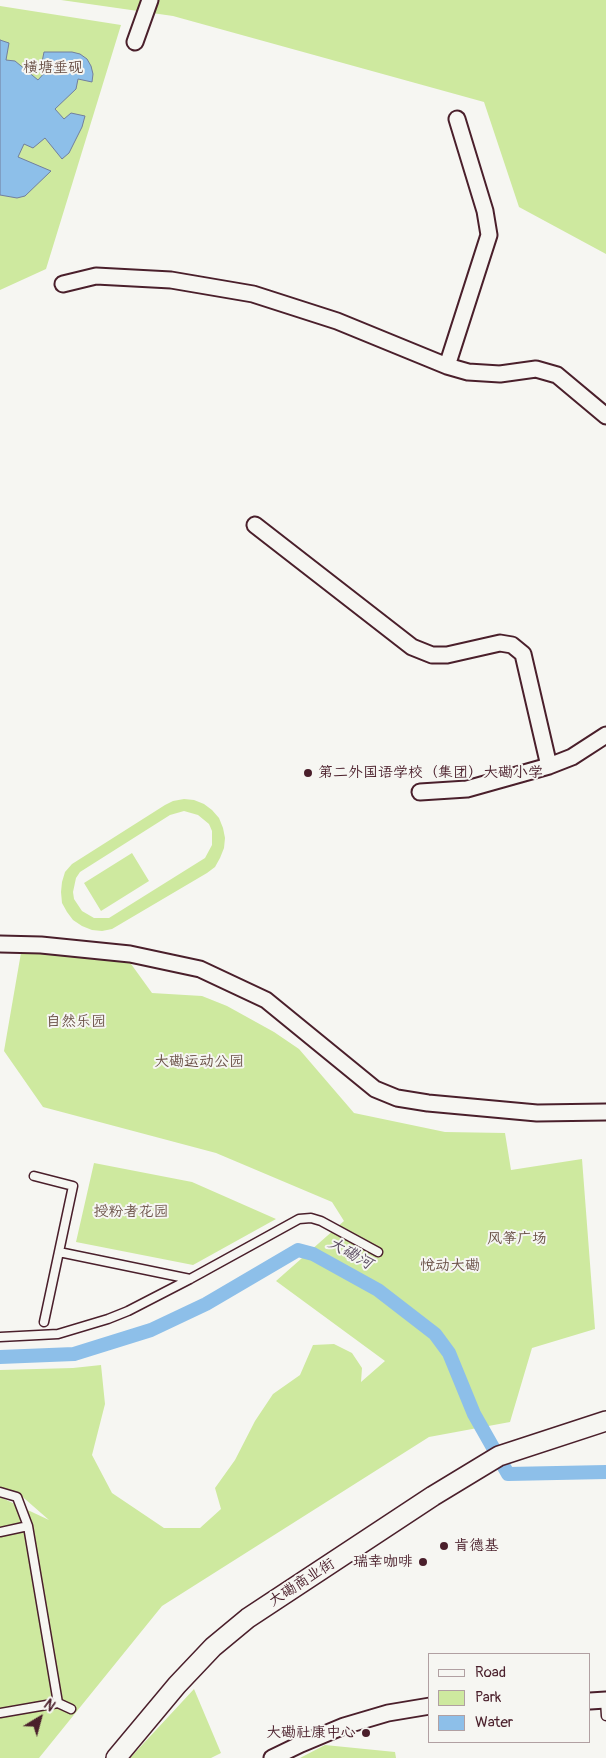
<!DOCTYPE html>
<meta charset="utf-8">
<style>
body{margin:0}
#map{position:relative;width:606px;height:1758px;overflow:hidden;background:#f6f6f2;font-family:Pangolin,sans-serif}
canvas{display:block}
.legend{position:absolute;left:428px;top:1653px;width:162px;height:90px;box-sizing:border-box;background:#f6f6f2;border:1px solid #b1a0a2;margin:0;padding:6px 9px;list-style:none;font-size:15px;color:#4a1f2b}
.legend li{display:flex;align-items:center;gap:10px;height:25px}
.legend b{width:25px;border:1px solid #b1a0a2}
.north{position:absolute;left:15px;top:1693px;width:50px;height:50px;-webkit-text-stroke:4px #f6f6f2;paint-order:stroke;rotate:37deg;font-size:14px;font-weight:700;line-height:20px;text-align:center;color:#4a1f2b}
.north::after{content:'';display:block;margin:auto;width:18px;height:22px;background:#4a1f2b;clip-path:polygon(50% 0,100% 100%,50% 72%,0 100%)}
</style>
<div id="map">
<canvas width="606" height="1758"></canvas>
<ul class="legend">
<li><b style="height:6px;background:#f6f6f2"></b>Road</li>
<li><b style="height:14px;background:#cee99f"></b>Park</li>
<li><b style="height:14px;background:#8dbfe9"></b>Water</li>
</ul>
<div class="north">N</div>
</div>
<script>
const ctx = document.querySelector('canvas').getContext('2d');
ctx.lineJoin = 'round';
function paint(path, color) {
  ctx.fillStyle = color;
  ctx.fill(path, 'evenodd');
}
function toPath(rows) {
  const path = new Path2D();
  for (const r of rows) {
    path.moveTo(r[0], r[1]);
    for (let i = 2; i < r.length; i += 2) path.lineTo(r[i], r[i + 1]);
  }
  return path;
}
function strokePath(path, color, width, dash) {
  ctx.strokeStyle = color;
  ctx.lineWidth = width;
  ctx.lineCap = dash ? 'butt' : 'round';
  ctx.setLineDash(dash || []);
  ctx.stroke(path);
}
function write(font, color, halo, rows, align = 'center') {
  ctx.font = font + ' Pangolin,"LXGW WenKai TC",sans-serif';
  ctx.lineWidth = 4;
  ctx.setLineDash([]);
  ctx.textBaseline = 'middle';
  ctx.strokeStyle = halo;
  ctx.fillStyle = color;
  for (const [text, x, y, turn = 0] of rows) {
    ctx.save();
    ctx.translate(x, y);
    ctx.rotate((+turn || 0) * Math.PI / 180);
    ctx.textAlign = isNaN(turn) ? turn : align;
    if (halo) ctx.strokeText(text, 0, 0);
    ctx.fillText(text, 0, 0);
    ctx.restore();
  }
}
const green = toPath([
 [61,0,606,0,606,254,519,207,484,102,173,16],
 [0,6,121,25,46,269,0,290],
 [184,799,194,800,204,804,212,810,219,818,223,828,225,838,224,848,220,858,215,867,207,873,112,929,102,931,92,930,82,926,73,920,67,912,62,903,61,892,62,882,65,872,72,864,165,805,173,801],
 [184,811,198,815,209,824,212,831,212,845,205,858,109,918,94,918,82,911,74,899,73,892,76,878,80,872,170,815],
 [132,853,149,881,101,911,84,883],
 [22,947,126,957,152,993,202,996,227,1006,274,1032,299,1049,354,1113,445,1132,505,1133,511,1170,582,1159,595,1329,532,1348,510,1422,429,1437,162,1606,39,1758,0,1758,0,1497,49,1520,17,1492,0,1487,0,1370,73,1368,101,1365,105,1404,92,1455,112,1493,164,1528,200,1528,221,1509,215,1488,235,1460,255,1421,273,1394,300,1375,313,1345,334,1344,352,1353,362,1368,361,1382,385,1361,276,1281,344,1221,332,1202,216,1153,43,1107,4,1051],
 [94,1163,192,1182,276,1219,193,1265,76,1242],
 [194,1689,221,1753,211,1758,130,1758],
 [325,1745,395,1752,396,1758,300,1758]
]);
const water = toPath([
 [0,40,9,43,6,60,15,61,38,80,46,71,41,67,44,52,72,52,80,54,87,59,91,66,93,74,92,82,78,79,76,89,55,109,64,119,71,113,85,116,82,127,69,153,62,159,45,138,33,148,24,144,18,157,51,171,25,196,17,198,0,195,0,40]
]);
const canal = toPath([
 [0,1357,74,1354,151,1330,206,1304,298,1250,313,1254,378,1290,435,1334,449,1353,474,1414,508,1474,606,1472]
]);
const service = toPath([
 [34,1176,73,1186,44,1322],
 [59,1252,190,1279],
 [0,1337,58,1334,108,1319,128,1311,190,1279,299,1219,311,1218,321,1221,378,1252],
 [0,1492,17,1497,28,1526,58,1703,71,1709],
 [0,1532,28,1526],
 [605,1700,606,1716],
 [0,1713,58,1703]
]);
const minor = toPath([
 [135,42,150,0],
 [63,284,96,276,171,280,253,294,337,321,447,366,468,372,500,374,536,369,557,375,606,416],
 [447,366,489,235,485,211,457,119],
 [255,525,412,647,432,655,447,655,500,643,512,645,523,654,549,766],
 [420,792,467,789,549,766,572,757,606,735],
 [0,944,41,945,130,954,200,969,266,1000,375,1089,397,1098,428,1103,537,1113,606,1112],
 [590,1701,606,1700],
 [272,1758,301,1744,344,1726,388,1713,430,1706]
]);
const tertiary = toPath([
 [116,1758,177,1685,213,1647,248,1618,433,1496,499,1456,606,1421]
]);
const markers = [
 [308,773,5,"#4a1f2b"],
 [444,1546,5,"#4a1f2b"],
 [423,1562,5,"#4a1f2b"],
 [366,1733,5,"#4a1f2b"]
];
const parkNames = [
 ["横塘垂砚",53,68],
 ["自然乐园",76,1022],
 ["大磡运动公园",199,1062],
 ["授粉者花园",131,1212],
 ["风筝广场",517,1239],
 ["悦动大磡",450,1266]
];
const poiNames = [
 ["第二外国语学校（集团）大磡小学",318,773],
 ["肯德基",454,1546],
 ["瑞幸咖啡",413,1562,"right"],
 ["大磡社康中心",356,1733,"right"]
];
const streetNames = [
 ["大磡商业街",302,1583,-33]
];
const waterNames = [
 ["大磡河",350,1254,29]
];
paint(green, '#cee99f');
paint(water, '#8dbfe9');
strokePath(water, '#727f9d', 1);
strokePath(canal, '#8dbfe9', 14);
strokePath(service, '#4a1f2b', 11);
strokePath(minor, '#4a1f2b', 19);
strokePath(tertiary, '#4a1f2b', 22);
strokePath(service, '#f6f6f2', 8);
strokePath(minor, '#f6f6f2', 15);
strokePath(tertiary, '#f6f6f2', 19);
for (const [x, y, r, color] of markers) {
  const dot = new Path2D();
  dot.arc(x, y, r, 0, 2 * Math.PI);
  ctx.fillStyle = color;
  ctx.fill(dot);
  strokePath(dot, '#f6f6f2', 2);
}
write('15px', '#6b5248', '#f6f6f2', parkNames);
write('15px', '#4a1f2b', '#f6f6f2', poiNames, 'left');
write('15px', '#4a1f2b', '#f6f6f2', streetNames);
write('italic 16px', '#5e4f64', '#f6f6f2', waterNames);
</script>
